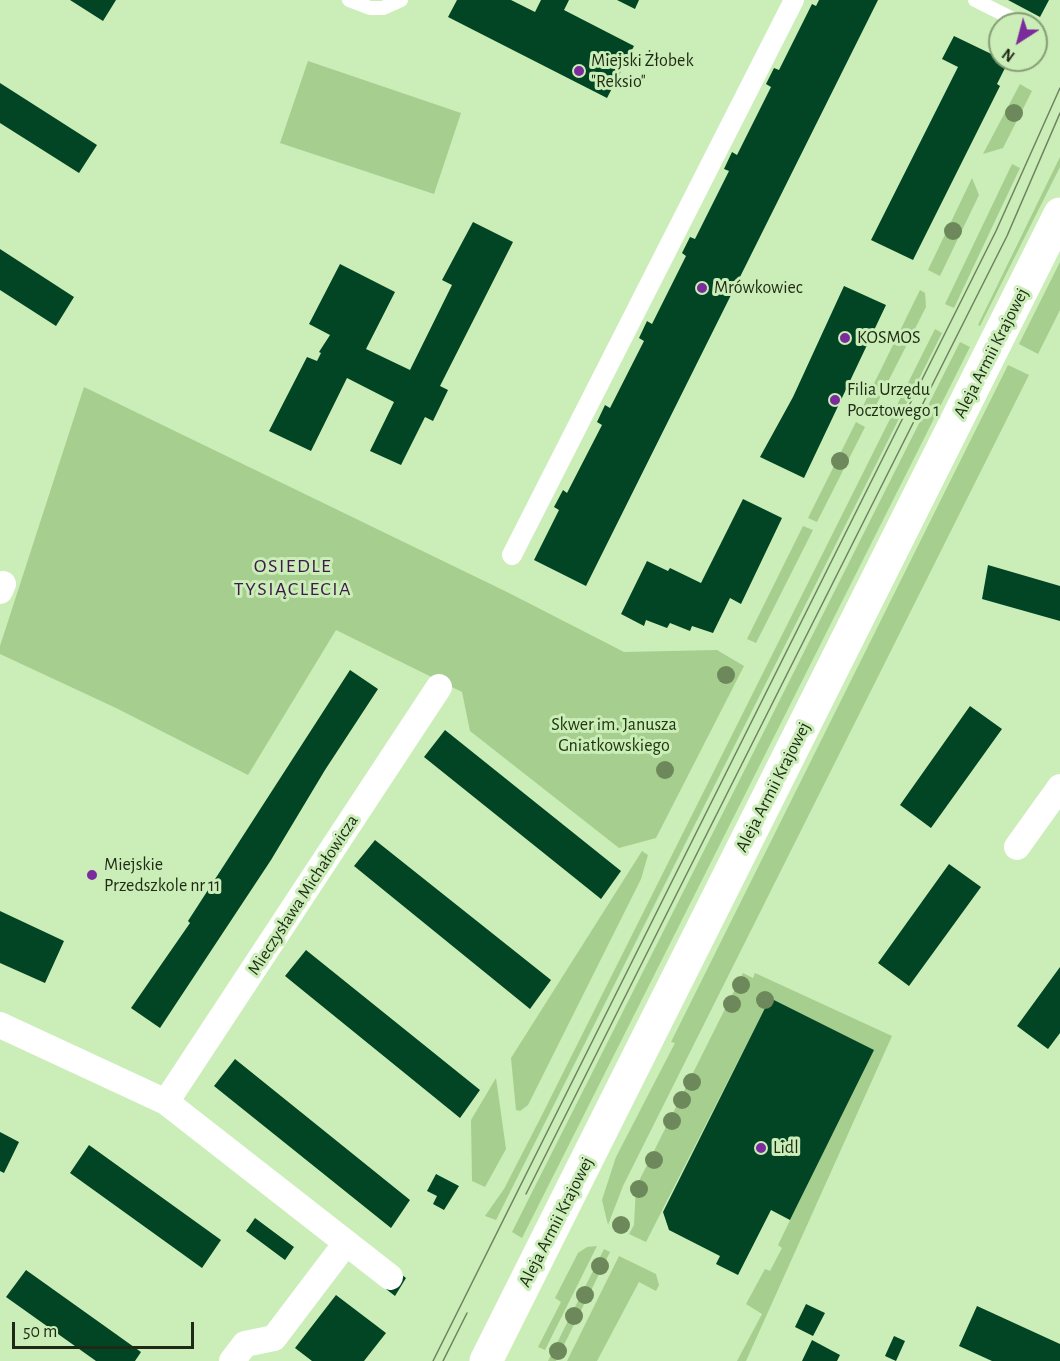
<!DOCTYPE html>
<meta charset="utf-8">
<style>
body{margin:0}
#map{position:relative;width:1060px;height:1361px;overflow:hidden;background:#cbedb7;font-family:"Alegreya Sans",sans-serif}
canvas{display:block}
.north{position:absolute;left:988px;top:12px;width:60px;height:60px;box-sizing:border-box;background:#cbedb7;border:2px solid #859f76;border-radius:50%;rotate:216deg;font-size:16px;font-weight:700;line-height:24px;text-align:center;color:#1d2a15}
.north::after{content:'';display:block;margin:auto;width:21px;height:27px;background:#7b2b9b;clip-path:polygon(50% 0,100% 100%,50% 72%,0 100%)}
.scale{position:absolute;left:12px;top:1322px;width:182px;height:27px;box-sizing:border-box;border:3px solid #1d2a15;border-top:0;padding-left:8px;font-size:18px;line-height:21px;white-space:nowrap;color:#1d2a15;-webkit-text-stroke:4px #cbedb7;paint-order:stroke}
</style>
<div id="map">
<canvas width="1060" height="1361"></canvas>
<div class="north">N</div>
<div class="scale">50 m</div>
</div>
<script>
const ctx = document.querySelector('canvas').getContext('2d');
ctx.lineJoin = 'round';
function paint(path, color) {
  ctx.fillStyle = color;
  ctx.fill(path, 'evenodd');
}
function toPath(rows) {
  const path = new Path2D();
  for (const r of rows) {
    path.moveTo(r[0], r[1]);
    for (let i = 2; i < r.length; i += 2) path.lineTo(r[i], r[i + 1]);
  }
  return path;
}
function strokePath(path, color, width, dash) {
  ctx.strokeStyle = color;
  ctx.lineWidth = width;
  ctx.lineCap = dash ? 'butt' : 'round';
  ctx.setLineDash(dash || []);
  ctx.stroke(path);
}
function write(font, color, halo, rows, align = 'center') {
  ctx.font = font + ' "Alegreya Sans",sans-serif';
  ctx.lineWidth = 6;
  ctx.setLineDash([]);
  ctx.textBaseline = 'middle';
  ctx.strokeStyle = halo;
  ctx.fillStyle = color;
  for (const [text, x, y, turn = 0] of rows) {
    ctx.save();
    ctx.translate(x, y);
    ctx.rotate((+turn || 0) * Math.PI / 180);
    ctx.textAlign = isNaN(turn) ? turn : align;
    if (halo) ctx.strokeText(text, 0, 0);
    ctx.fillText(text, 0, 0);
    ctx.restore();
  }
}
const green = toPath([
 [308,61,461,113,434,194,280,143],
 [1020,84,1032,91,1003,148,983,154],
 [1060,157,1060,167,980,326,978,325],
 [1012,164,1020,168,954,308,945,304],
 [972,178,979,195,940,276,928,270],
 [1060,262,1060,310,1038,354,1019,344],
 [920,290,925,293,926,307,870,417,860,412],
 [935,329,942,333,496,1220,485,1216,504,1189,541,1117],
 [960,342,970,347,522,1238,512,1232],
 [1008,365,1029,375,623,1186,608,1225,602,1200,616,1157,675,1043,671,1042],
 [84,387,509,593,624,652,717,650,744,666,656,838,619,848,470,731,462,692,336,630,248,775,116,708,0,654,0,646],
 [856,422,865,427,817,522,808,518],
 [803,526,813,530,756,643,747,639],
 [642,851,648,855,641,879,528,1105,520,1111,516,1110,511,1058],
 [743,973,753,978,755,973,892,1036,746,1361,737,1361,762,1314,746,1304,765,1269,770,1271,782,1248,778,1245,873,1050,770,998,646,1242,629,1234,634,1225,636,1187],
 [496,1078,506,1149,485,1187,472,1181,471,1120],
 [597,1246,545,1350,538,1347,561,1302,555,1298,578,1253,587,1247],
 [604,1249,610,1252,556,1361,548,1361],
 [619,1256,656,1274,659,1285,656,1291,639,1282,597,1361,567,1361]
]);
const building = toPath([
 [70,0,116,0,103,21],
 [457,0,511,0,535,12,541,0,569,0,564,10,634,46,607,98,448,17],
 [617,0,639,0,635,9],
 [819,0,878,0,586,586,534,560,559,510,554,507,563,490,567,493,602,425,597,422,605,405,610,408,644,341,639,338,647,321,652,324,686,256,682,253,690,237,695,239,729,171,724,169,732,152,737,155,771,87,766,84,774,68,779,70,812,4,816,6],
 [1008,0,1049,0,1040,17],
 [954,36,1008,62,997,84,1000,86,913,260,871,240,958,67,942,59],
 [0,83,97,145,79,173,0,123],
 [473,222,513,242,440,386,448,390,433,421,425,417,401,465,370,451,394,402,347,378,311,451,269,431,307,357,317,361,321,353,319,352,330,335,309,324,340,264,395,292,366,349,410,370,452,285,442,280],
 [0,249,74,297,56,326,0,290],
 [844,286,886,305,804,478,760,457,793,397],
 [743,499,782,518,741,604,730,598,713,633,692,626,690,631,670,623,667,628,646,620,644,626,621,614,647,561,668,571,670,568,701,583],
 [988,565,1060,586,1060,621,982,599],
 [350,670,378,689,325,770,271,860,160,1028,131,1008,190,923,188,921],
 [970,706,1002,729,931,828,900,805],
 [445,730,621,871,601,899,424,757],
 [375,840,551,980,530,1009,354,866],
 [949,864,981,887,909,986,878,963],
 [0,911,64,941,45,983,0,963],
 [306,950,480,1090,460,1118,285,976],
 [1060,967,1060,1033,1048,1049,1017,1026],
 [770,998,874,1050,790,1220,771,1210,738,1275,716,1264,720,1256,669,1230,663,1212],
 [235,1059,410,1200,391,1228,214,1086],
 [0,1132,19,1142,4,1173,0,1171],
 [89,1145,221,1240,202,1268,70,1173],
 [436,1174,459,1186,444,1210,433,1204,437,1196,427,1191],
 [255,1218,294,1247,285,1260,246,1231],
 [26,1270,141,1352,135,1361,96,1361,6,1297],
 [398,1272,406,1278,395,1296,386,1289],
 [336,1295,386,1333,364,1361,312,1361,295,1348],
 [806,1304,825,1313,813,1336,795,1327],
 [977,1306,1060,1344,1060,1361,992,1361,959,1346],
 [894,1336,905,1341,896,1361,885,1356],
 [812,1340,840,1355,837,1361,802,1361]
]);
const service = toPath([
 [349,0,370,8,383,8,401,0],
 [975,0,1023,24]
]);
const pedestrian = toPath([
 [512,555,794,0]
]);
const minor = toPath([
 [0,591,3,584],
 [1017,847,1060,787],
 [0,1025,166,1102,390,1277],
 [166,1102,439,687],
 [232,1361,245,1344,274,1338,346,1243]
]);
const secondary = toPath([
 [486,1361,1060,214]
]);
const tram = toPath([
 [526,1194,1007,236,1060,113],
 [433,1361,996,231,1060,88],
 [443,1361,467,1313]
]);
const trees = [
 [1014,113],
 [953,231],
 [840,461],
 [726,675],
 [665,770],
 [741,985],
 [765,1000],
 [732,1004],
 [692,1082],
 [682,1100],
 [672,1121],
 [654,1160],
 [639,1189],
 [621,1225],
 [600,1266],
 [585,1295],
 [574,1316],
 [558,1351]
];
const markers = [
 [579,71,6,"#7b2b9b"],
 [702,288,6,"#7b2b9b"],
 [845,338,6,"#7b2b9b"],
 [835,400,6,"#7b2b9b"],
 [92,875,6,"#7b2b9b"],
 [761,1148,6,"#7b2b9b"]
];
const poiNames = [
 ["Miejski Żłobek",591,61],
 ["\"Reksio\"",591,82],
 ["Mrówkowiec",714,288],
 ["KOSMOS",857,338],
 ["Filia Urzędu",847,390],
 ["Pocztowego 1",847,411],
 ["Miejskie",104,865],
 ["Przedszkole nr 11",104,886],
 ["Lidl",773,1148]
];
const streetNames = [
 ["Aleja Armii Krajowej",991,353,-63],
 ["Aleja Armii Krajowej",773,787,-63],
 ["Mieczysława Michałowicza",303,895,-57],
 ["Aleja Armii Krajowej",556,1222,-63]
];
const parkNames = [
 ["Skwer im. Janusza",614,725],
 ["Gniatkowskiego",614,746]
];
const neighbourhoodNames = [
 ["OSIEDLE",293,566],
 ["TYSIĄCLECIA",293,589]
];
paint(green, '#a6ce8f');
paint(building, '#024524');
strokePath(service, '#fff', 14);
strokePath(pedestrian, '#fff', 20);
strokePath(minor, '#fff', 26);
strokePath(secondary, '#fff', 33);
strokePath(tram, '#6d8460', 1.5);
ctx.fillStyle = '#6d895b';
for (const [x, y] of trees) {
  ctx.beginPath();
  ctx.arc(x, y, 9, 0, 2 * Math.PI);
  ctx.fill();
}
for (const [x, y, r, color] of markers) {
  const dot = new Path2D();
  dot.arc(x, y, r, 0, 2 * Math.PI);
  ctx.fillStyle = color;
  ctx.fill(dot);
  strokePath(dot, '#cbedb7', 2);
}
write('18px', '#1d2a15', '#cbedb7', poiNames, 'left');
write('18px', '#1d2a15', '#cbedb7', streetNames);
write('18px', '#203710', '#cbedb7', parkNames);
ctx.letterSpacing = '1.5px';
write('20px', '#3e184e', '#cbedb7', neighbourhoodNames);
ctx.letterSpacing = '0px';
</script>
